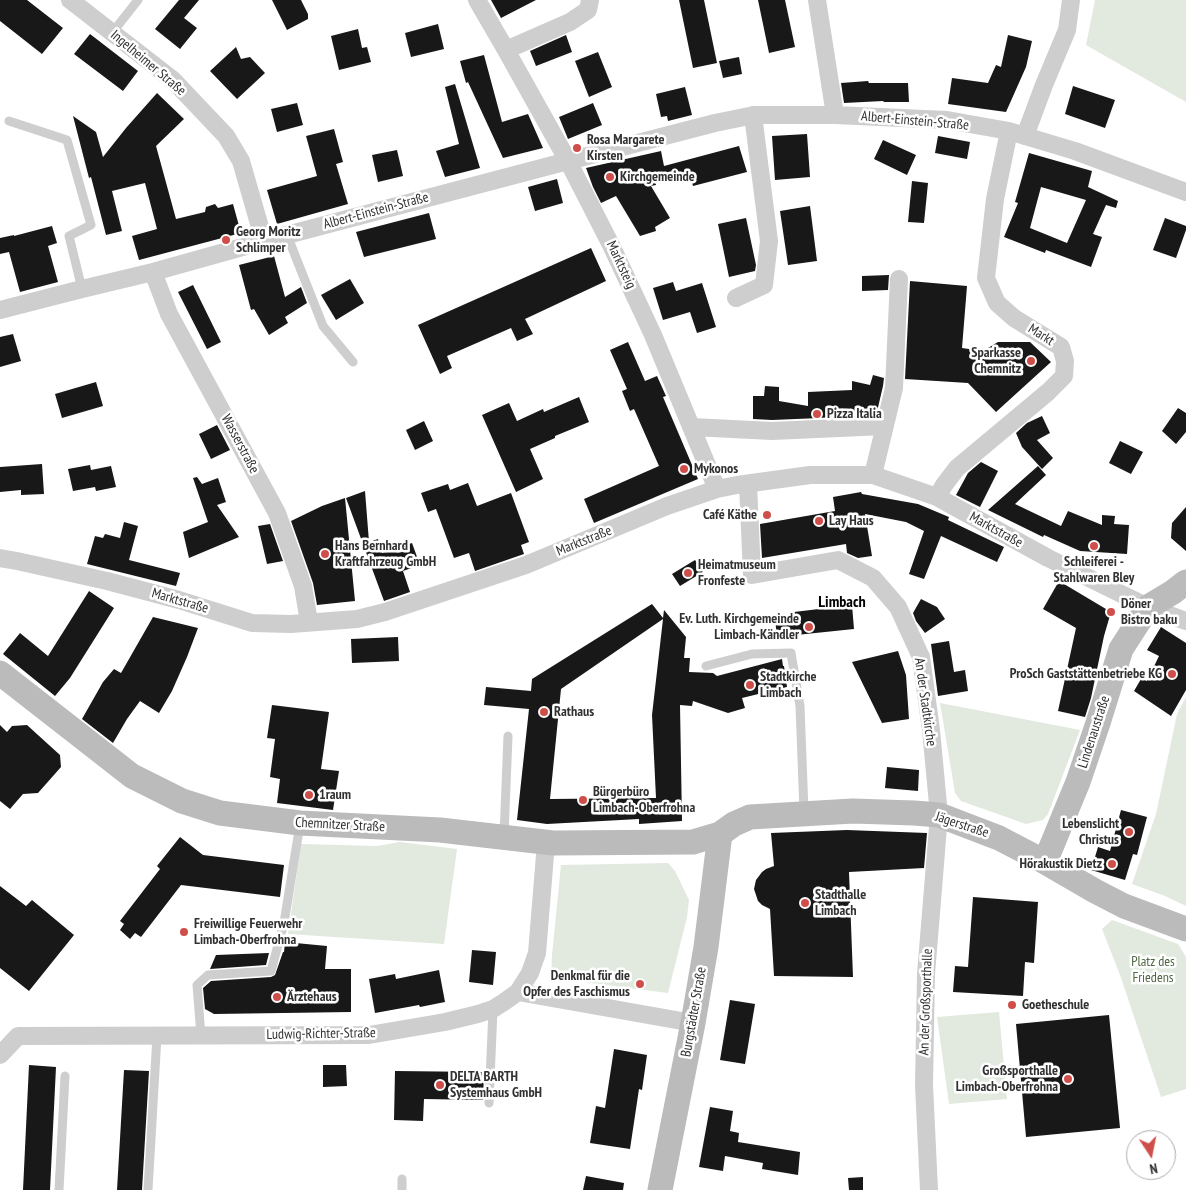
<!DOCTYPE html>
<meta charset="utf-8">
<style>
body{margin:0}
#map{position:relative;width:1186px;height:1190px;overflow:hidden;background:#fff;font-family:"PT Sans Narrow",sans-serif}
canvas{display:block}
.north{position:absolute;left:1126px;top:1130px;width:50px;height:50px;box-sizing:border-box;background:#fff;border:1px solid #adadad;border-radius:50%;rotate:169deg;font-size:14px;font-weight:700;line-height:20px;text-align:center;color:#313131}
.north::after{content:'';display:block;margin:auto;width:18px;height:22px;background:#d04e4a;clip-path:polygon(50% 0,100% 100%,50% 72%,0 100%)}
</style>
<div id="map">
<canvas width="1186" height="1190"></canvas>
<div class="north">N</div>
</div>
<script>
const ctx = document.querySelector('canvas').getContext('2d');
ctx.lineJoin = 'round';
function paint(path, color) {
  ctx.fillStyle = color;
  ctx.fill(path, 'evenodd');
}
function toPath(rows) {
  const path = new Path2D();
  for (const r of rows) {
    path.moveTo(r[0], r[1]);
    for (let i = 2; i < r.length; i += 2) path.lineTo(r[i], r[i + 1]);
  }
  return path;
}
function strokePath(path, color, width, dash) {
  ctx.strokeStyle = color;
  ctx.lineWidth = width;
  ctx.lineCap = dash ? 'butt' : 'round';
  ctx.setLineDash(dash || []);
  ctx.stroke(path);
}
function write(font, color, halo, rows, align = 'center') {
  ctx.font = font + ' "PT Sans Narrow",sans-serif';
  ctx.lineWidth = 5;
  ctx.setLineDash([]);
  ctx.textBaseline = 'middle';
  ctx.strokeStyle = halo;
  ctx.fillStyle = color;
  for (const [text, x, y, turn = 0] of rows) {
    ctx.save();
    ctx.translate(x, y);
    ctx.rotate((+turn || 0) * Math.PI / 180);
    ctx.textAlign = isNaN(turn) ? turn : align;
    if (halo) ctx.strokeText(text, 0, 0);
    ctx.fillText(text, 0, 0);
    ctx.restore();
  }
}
const green = toPath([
 [1095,0,1186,0,1186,102,1086,45],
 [1186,697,1186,906,1165,896,1132,884,1156,814,1177,714],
 [940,703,1080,730,1048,814,1043,820,1026,824,961,801,955,793],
 [400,842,457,849,444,944,288,934,301,844,377,846],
 [668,863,675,871,689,900,687,917,668,993,551,978,552,955,561,865],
 [1112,920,1178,944,1186,957,1186,1089,1161,1097,1120,975,1102,929],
 [999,1012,1007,1099,949,1104,937,1017]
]);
const building = toPath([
 [0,0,27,0,63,28,42,54,0,21],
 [179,0,199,0,184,18,197,28,180,49,155,29],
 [272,0,301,0,308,14,308,19,287,30],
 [491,0,536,0,501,18],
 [679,0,704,0,717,63,693,68],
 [758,0,785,0,795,47,769,53],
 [438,24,444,49,411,57,405,33],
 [358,29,362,48,367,47,371,62,339,70,331,36],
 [90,34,138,71,123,91,74,54],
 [566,35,572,52,536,66,530,51],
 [1008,35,1032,41,1026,67,1006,112,948,104,952,78,988,83,996,65,1001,67],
 [236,47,241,59,250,57,265,73,237,99,210,71],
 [598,52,612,87,589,97,575,61],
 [484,55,502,122,528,114,543,148,503,158,468,82,466,83,460,61],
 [739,57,742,74,723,78,719,61],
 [868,81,869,83,908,83,909,102,884,102,883,101,844,103,841,83],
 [455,84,480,168,445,177,436,151,459,144,445,87],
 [1073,86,1115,100,1105,128,1065,114],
 [685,87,692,115,668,121,667,116,661,117,656,94],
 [157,93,184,119,156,146,176,219,205,212,206,207,215,204,218,208,233,204,241,233,139,260,132,236,157,229,145,183,112,191,122,231,106,235,91,177,89,178,73,116,96,132,103,157,126,128],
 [297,103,303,125,277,132,271,109],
 [593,103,602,125,568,139,559,117],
 [334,129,343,162,336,164,348,204,277,224,267,190,317,176,306,136],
 [807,134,810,177,775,180,772,136],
 [938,136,970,142,967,159,935,153],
 [883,140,916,155,907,175,874,159],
 [739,146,747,172,693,186,689,172,655,180,656,185,651,186,670,218,655,227,656,231,640,236,616,196,601,203,593,187,586,168,661,151,664,166],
 [397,150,403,176,378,182,372,155],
 [1029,153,1092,171,1088,187,1118,201,1116,208,1106,205,1093,234,1102,237,1091,267,1046,250,1045,253,1004,237,1018,203,1015,202],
 [1041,187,1086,200,1067,243,1030,228],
 [557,179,563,203,535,211,528,187],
 [912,181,928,183,924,223,908,222],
 [810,206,817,261,788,265,780,211],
 [429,213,436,239,364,257,356,232],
 [746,218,756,265,755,271,729,277,718,224],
 [1165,218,1186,226,1186,230,1176,258,1153,250],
 [52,226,57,243,48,246,58,282,20,292,9,252,0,254,0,238,14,235,14,236],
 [591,248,606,281,525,319,533,334,517,341,511,328,447,356,452,368,440,374,418,325],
 [274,256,285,297,301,287,307,303,285,317,288,323,269,335,254,309,251,310,239,265],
 [889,275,888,290,862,291,862,276],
 [350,279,364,303,336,320,321,295],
 [910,281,967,286,962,348,983,351,998,342,1030,342,1051,362,996,412,968,383,905,379],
 [673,282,676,291,702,283,716,327,697,333,690,312,663,320,653,288],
 [193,285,221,342,207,349,178,292],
 [13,334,21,361,0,367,0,337],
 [628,342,645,381,657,376,666,396,663,397,698,479,594,523,584,499,659,466,634,409,630,411,622,391,627,389,610,350],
 [873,375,884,378,883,386,876,416,854,415,820,418,772,420,753,419,753,396,764,396,765,386,779,387,779,401,808,406,808,392,852,390,852,381,870,385],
 [96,382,103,406,62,418,55,394],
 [579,397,589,422,555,436,555,438,530,449,543,479,516,492,482,415,509,403,517,421,543,409,544,412],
 [1178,408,1186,413,1186,432,1176,444,1162,431],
 [1042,416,1050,433,1037,440,1053,458,1042,469,1022,447,1016,433,1027,423],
 [424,421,433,441,415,450,406,430],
 [217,425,230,450,211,459,199,434],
 [1120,441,1143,452,1131,474,1109,463],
 [981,462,998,471,980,507,956,495,968,473],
 [42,464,44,494,21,495,21,490,0,492,0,467],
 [90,465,91,470,111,466,116,487,96,491,95,487,73,491,68,469],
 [1038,466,1046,475,1015,504,1061,526,1068,511,1102,525,1102,515,1115,516,1114,524,1129,525,1127,554,1080,551,1044,535,1043,537,988,510],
 [197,477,202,484,218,478,226,502,217,505,239,537,189,558,183,532,208,522,193,478],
 [468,483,477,506,511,493,529,542,521,545,524,554,475,571,469,553,454,558,436,509,428,512,421,493,448,484,450,490],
 [365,491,369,542,378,539,382,553,412,543,420,565,403,571,410,592,384,601,346,498],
 [861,492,862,494,918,504,949,517,948,520,1004,547,997,562,941,536,924,579,909,574,924,531,906,522,865,514,872,556,858,558,847,553,846,544,762,558,760,524,835,511,833,497],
 [345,498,355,601,317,605,313,583,291,521,322,506],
 [1186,507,1186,551,1171,538,1172,523],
 [124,522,138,526,129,560,180,573,176,586,87,564,95,536,103,538,105,534,120,538],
 [270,524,283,561,267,564,258,526],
 [695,560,703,572,680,586,672,574],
 [1059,581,1111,612,1104,636,1091,698,1085,717,1058,711,1076,628,1043,609],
 [89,591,114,608,70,678,55,696,3,654,20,633,48,656],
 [921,599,937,607,945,619,925,633,916,621,913,613],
 [652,604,663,618,664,610,686,637,684,658,690,658,689,672,713,673,717,676,782,659,783,666,784,666,787,687,742,698,745,708,728,713,693,701,692,706,680,705,682,821,639,824,639,819,547,824,517,820,529,709,484,705,486,687,531,691,532,679],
 [663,619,652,715,656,798,550,799,561,689],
 [852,605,854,629,777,637,775,619,794,617,794,612],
 [153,617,198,628,187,657,172,691,159,713,140,701,127,719,113,743,82,719,103,682,114,669,121,673],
 [1161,627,1186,643,1186,690,1171,716,1134,691,1141,679,1147,681,1159,656,1147,650],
 [398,637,399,661,352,663,351,639],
 [949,641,954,672,965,670,968,691,938,696,931,644],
 [898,651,906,675,909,719,882,723,852,662],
 [272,705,329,712,321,769,339,771,333,810,277,803,280,779,270,777,275,739,267,738],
 [0,725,7,732,12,726,27,725,60,755,61,767,38,793,23,794,10,809,0,801],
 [887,767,919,770,918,791,885,788],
 [1121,810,1147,817,1137,855,1133,854,1125,880,1091,870,1098,847,1110,851],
 [847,830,927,833,924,868,849,872,853,977,774,976,770,909,762,905,758,901,754,889,756,880,762,872,766,869,774,866,771,833],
 [180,837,203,855,284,865,280,897,181,885,141,937,135,933,130,939,120,930,124,924,120,921,160,869,157,866],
 [0,886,26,906,32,900,74,935,29,991,0,968],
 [973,897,1038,902,1034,963,1025,962,1023,996,953,992,955,966,968,967],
 [285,942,327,946,325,969,351,969,351,1012,214,1014,205,1009,203,988,211,981,271,977,275,975,283,952,284,952],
 [472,950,496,952,493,985,469,982],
 [269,953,266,965,210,969,216,955],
 [439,970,445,1002,420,1007,419,1005,375,1013,369,979,395,974,396,979],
 [730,1000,755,1004,745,1064,720,1060],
 [1109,1015,1120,1128,1026,1137,1016,1024],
 [614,1049,647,1055,642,1090,639,1089,630,1149,590,1143,596,1106,605,1108],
 [29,1065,56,1067,50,1190,23,1190],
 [323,1065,346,1065,347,1086,323,1087],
 [124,1070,149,1071,142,1190,117,1190],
 [395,1071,484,1072,483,1100,424,1099,423,1121,394,1120],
 [710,1107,733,1111,730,1131,739,1133,738,1142,800,1152,798,1175,762,1169,763,1163,725,1156,723,1171,699,1167],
 [586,1176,624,1183,623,1190,583,1190],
 [863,1177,863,1190,849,1190,848,1178]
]);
const lane = toPath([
 [112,33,138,0],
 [9,121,67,140,91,225,69,236,82,289],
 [287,235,323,326,353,362],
 [706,666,752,654,791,653,800,706,804,811],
 [504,836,508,736],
 [201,1036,197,985,208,975,271,971,284,923,300,824],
 [489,1103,493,1009],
 [59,1190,65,1076],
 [148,1190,157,1036],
 [402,1190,402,1179]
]);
const street = toPath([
 [70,0,172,79,226,136,241,161,264,241],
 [477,0,506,50,568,161,611,245,653,335,717,489],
 [817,0,835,115],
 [506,50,570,22,588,10,590,0],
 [1025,136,1044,85,1067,30,1071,0],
 [153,272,169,314,277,513,303,586,309,622],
 [736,298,764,285,769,241,753,115],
 [0,310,82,289,153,272,264,241,568,161,715,123,754,115,835,115,947,120,1009,131,1025,136,1075,151,1186,192],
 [692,427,772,431,884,426],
 [873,475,894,388,899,279],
 [748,484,752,575,838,560,873,578,898,607,921,657,931,730,939,815,926,974,924,1085,929,1190],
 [937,497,944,485,957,468,1048,392,1064,376,1065,361,1061,347,1014,318,997,303,986,278,995,199,1009,131],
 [0,558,17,561,107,581,179,600,252,623,291,624,357,619,385,612,526,565,667,506,717,489,737,485,810,475,873,475,937,497,1048,558,1148,607,1186,621],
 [518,992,693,1023],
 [0,1055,18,1036,369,1035,445,1022,478,1014,493,1009,504,1002,518,992,530,973,537,953,546,843]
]);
const secondary = toPath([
 [0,673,132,776,182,801,220,813,300,823,440,830,553,843,693,842,720,834,734,824,750,817,767,816,853,811,914,813,939,815,999,838,1045,862,1095,891,1124,906,1186,929],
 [1045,862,1078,782,1098,723,1121,649,1148,607,1173,592,1186,582],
 [660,1190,693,1023,706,947,720,834]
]);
const markers = [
 [577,148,5,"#d04e4a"],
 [610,177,5,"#d04e4a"],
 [226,240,5,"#d04e4a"],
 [1031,361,5,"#d04e4a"],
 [817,414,5,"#d04e4a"],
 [684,469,5,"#d04e4a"],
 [767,515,5,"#d04e4a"],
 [819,521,5,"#d04e4a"],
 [1094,546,5,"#d04e4a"],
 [325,554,5,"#d04e4a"],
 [688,573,5,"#d04e4a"],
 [1111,612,5,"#d04e4a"],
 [809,627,5,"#d04e4a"],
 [1172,674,5,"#d04e4a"],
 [750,685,5,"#d04e4a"],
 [544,712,5,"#d04e4a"],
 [309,795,5,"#d04e4a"],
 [583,800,5,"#d04e4a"],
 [1129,832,5,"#d04e4a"],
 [1112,864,5,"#d04e4a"],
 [805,903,5,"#d04e4a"],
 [184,932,5,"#d04e4a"],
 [640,984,5,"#d04e4a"],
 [277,997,5,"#d04e4a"],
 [1012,1005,5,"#d04e4a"],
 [1068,1079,5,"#d04e4a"],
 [440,1085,5,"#d04e4a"]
];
const streetNames = [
 ["Ingelheimer Straße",148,63,40],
 ["Albert-Einstein-Straße",915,121,5],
 ["Albert-Einstein-Straße",376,211,-15],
 ["Marktsteig",621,265,65],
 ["Markt",1041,335,32],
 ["Wasserstraße",240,444,62],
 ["Marktstraße",996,530,29],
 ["Marktstraße",584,541,-22],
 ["Marktstraße",180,601,16],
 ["An der Stadtkirche",925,702,82],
 ["Lindenaustraße",1094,732,-72],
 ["Chemnitzer Straße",340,825,3],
 ["Jägerstraße",962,825,18],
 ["An der Großsporthalle",926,1002,-88],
 ["Burgstädter Straße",694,1012,-80],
 ["Ludwig-Richter-Straße",321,1034,-1]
];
const poiNames = [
 ["Rosa Margarete",587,140],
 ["Kirsten",587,156],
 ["Kirchgemeinde",620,177],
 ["Georg Moritz",236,232],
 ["Schlimper",236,248],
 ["Sparkasse",1021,353,"right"],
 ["Chemnitz",1021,369,"right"],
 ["Pizza Italia",827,414],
 ["Mykonos",694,469],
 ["Café Käthe",757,515,"right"],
 ["Lay Haus",829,521],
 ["Hans Bernhard",335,546],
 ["Kraftfahrzeug GmbH",335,562],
 ["Schleiferei -",1094,562,"center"],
 ["Stahlwaren Bley",1094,578,"center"],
 ["Heimatmuseum",698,565],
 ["Fronfeste",698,581],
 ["Döner",1121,604],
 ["Bistro baku",1121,620],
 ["Ev. Luth. Kirchgemeinde",799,619,"right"],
 ["Limbach-Kändler",799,635,"right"],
 ["ProSch Gaststättenbetriebe KG",1162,674,"right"],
 ["Stadtkirche",760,677],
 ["Limbach",760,693],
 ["Rathaus",554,712],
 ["Bürgerbüro",593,792],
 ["Limbach-Oberfrohna",593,808],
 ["1raum",319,795],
 ["Lebenslicht",1119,824,"right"],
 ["Christus",1119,840,"right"],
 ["Hörakustik Dietz",1102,864,"right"],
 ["Stadthalle",815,895],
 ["Limbach",815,911],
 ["Freiwillige Feuerwehr",194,924],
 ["Limbach-Oberfrohna",194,940],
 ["Denkmal für die",630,976,"right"],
 ["Opfer des Faschismus",630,992,"right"],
 ["Ärztehaus",287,997],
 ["Goetheschule",1022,1005],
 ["Großsporthalle",1058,1071,"right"],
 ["Limbach-Oberfrohna",1058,1087,"right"],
 ["DELTA BARTH",450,1077],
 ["Systemhaus GmbH",450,1093]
];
const parkNames = [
 ["Platz des",1153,962],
 ["Friedens",1153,978]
];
const quarterNames = [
 ["Limbach",842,602]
];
paint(green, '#e2e9de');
paint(building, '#181818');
strokePath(lane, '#cecece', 9);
strokePath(street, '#cecece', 18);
strokePath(secondary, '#bbb', 25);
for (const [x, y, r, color] of markers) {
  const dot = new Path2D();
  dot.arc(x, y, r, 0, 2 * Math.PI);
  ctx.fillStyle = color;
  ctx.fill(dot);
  strokePath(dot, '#fff', 2);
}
write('14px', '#313131', '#fff', streetNames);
write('bold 14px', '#313131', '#fff', poiNames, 'left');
write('14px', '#506743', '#fff', parkNames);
write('bold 16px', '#000', '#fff', quarterNames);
</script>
